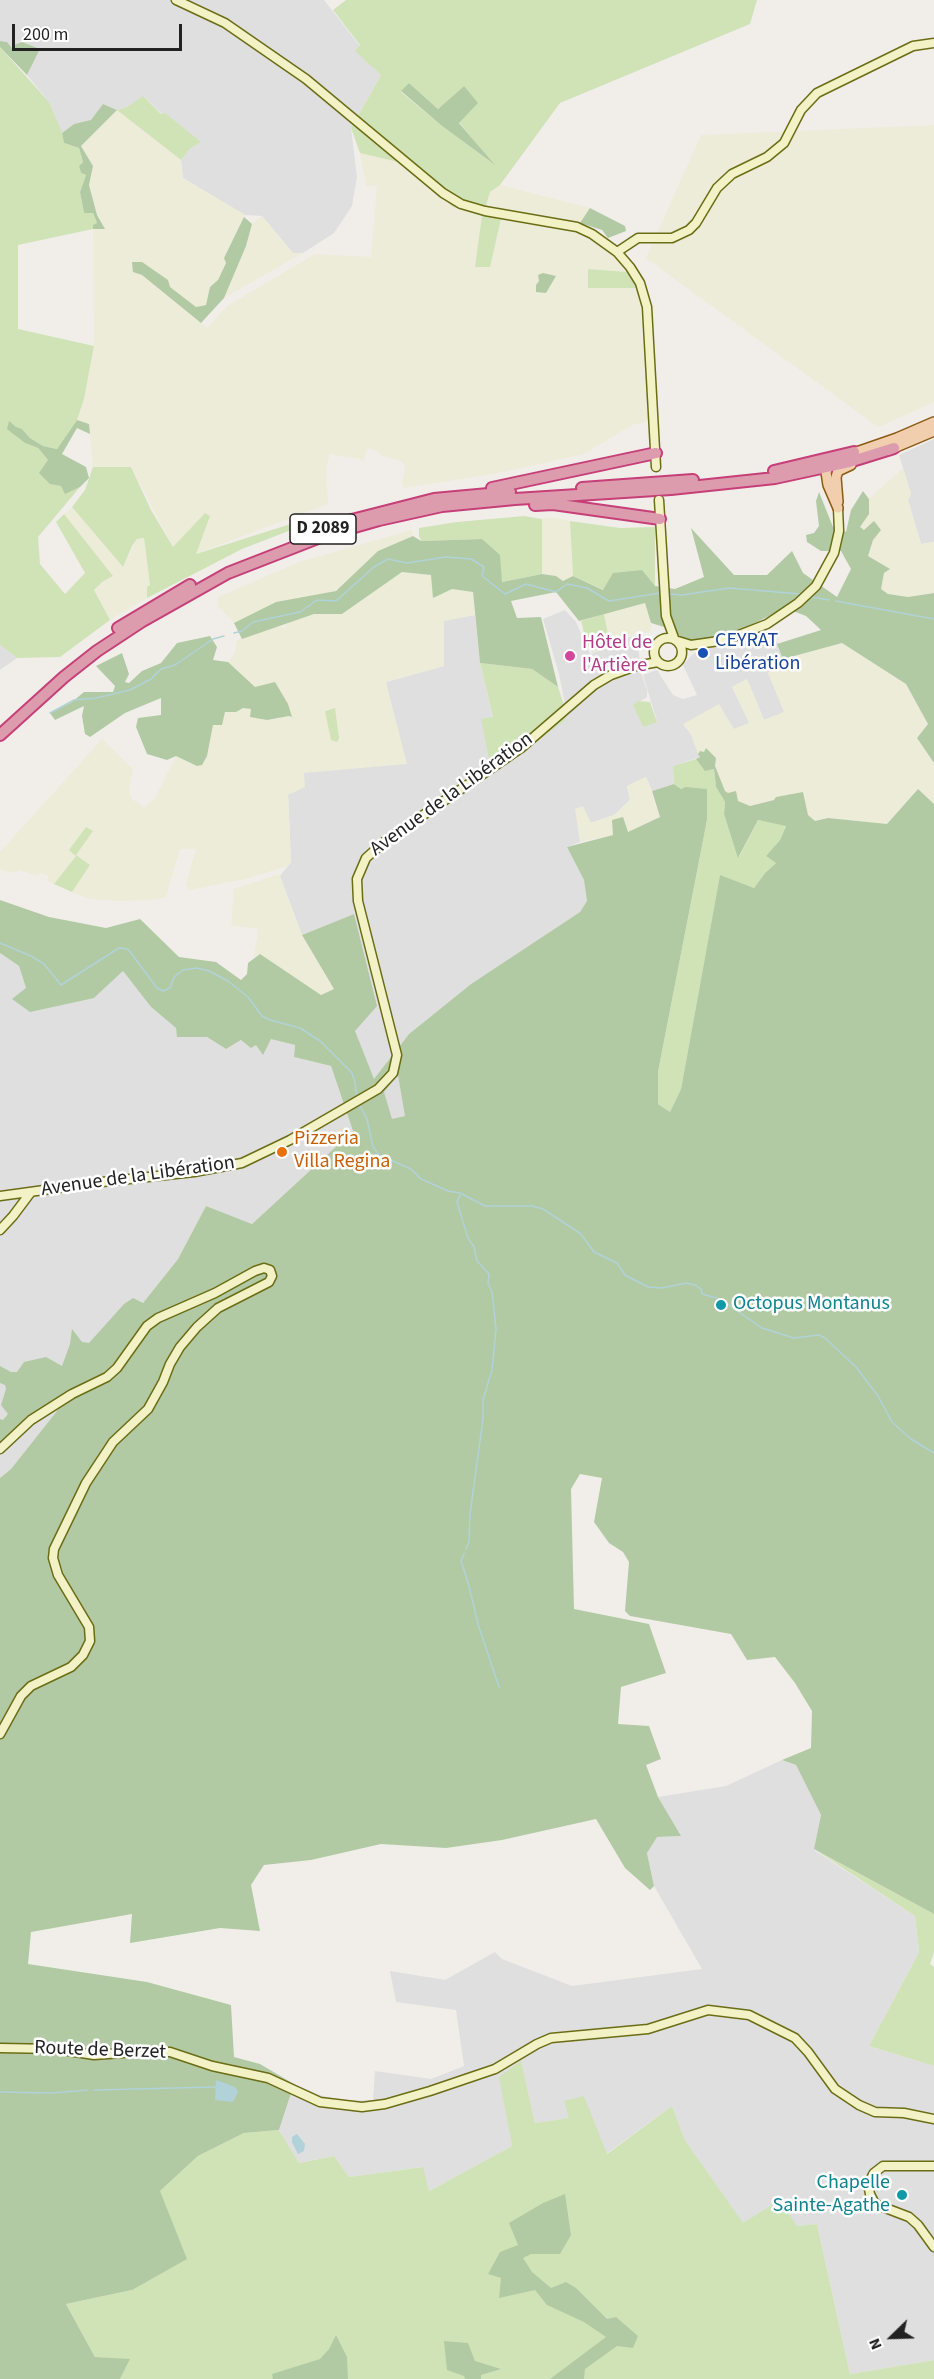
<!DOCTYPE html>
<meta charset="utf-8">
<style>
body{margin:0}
#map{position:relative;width:934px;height:2379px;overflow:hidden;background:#f1eeea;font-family:"Source Sans 3",sans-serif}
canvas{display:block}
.north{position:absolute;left:862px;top:2307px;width:60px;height:60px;-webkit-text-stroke:4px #fff;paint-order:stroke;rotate:247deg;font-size:16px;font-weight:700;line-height:24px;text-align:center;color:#222}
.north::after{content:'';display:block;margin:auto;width:21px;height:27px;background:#222;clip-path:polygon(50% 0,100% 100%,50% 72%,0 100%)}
.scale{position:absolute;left:12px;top:24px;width:170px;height:27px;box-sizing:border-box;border:3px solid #222;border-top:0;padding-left:8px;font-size:18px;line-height:21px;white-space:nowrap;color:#222;-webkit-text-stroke:4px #fff;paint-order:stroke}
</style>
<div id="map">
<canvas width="934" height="2379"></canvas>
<div class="north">N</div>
<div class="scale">200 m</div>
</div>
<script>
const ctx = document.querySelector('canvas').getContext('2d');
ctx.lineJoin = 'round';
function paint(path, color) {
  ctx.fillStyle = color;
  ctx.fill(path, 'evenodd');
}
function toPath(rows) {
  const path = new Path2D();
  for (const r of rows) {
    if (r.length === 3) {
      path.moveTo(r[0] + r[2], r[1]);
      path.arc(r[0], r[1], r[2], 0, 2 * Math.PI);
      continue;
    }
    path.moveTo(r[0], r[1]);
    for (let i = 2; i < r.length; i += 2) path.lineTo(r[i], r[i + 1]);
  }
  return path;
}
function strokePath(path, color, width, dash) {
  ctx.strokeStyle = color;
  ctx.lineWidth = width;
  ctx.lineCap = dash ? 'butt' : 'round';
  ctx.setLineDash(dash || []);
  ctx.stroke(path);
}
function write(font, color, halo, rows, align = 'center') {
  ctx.font = font + ' "Source Sans 3",sans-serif';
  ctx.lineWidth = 5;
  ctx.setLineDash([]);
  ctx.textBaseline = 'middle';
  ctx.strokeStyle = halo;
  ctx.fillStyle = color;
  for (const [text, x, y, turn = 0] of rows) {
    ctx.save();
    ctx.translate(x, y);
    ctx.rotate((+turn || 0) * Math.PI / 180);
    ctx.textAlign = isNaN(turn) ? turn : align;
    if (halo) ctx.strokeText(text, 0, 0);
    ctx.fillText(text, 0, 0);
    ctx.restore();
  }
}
const residential = toPath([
 [0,0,324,0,360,46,356,51,381,75,351,128,357,177,352,206,334,233,303,253,293,253,262,216,245,215,183,178,181,160,190,149,201,142,162,114,144,97,127,107,117,110,103,104,91,121,74,124,62,133,49,102,27,75,40,49,12,48,7,42,0,41],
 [934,439,934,542,921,544,908,500,911,494,899,455],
 [565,610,576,622,590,654,611,646,613,641,637,635,641,673,647,690,647,697,634,705,643,727,657,721,643,675,657,670,673,695,683,699,697,695,683,665,693,654,715,646,777,641,783,659,768,673,785,712,764,720,747,679,732,687,750,723,734,729,683,724,691,734,700,757,673,766,674,784,652,791,646,777,627,786,630,800,614,815,590,823,576,809,580,842,567,847,584,880,587,901,580,912,471,984,409,1034,374,1080,354,1031,354,914,302,935,280,876,291,862,288,794,304,773,386,682,444,666,444,620,475,615,480,663,493,718,481,719,567,714,559,674,543,619],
 [0,645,17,658,0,670],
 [0,953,19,966,26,988,94,998,123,971,151,1007,176,1028,178,1037,207,1037,226,1049,241,1040,256,1044,271,1038,295,1045,294,1057,331,1066,353,1131,252,1224,206,1206,178,1259,11,1469,0,1478],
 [782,1760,796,1765,821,1815,814,1850,915,1916,919,1952,869,2046,934,2066,934,2360,850,2374,817,2224,797,2226,743,2224,685,2140,672,2106,606,2154,570,2118,535,2123,521,2062,500,2078,512,2146,429,2191,422,2167,349,2177,334,2156,299,2163,279,2130,294,2084,320,2095,343,2101,373,2100,375,2071,431,2079,464,2066,456,2010,396,2002,390,1971,445,1980,495,1952,502,1959,572,1986,702,1969,654,1886,647,1853,656,1837,680,1836,658,1797,726,1786]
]);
const farmland = toPath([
 [117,110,181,160,183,178,245,215,224,258,226,262,218,280,210,287,206,305,196,307,169,287,168,280,133,272,142,275,207,328,227,306,315,254,371,257,377,187,366,186,360,153,398,162,453,207,483,216,497,240,501,219,574,232,591,238,616,257,627,272,589,269,588,288,637,288,642,307,649,416,646,422,632,425,584,454,499,473,404,488,402,483,405,467,402,461,382,456,376,450,367,448,364,460,330,454,326,467,328,504,195,554,205,513,173,547,131,467,93,467,89,424,77,420,84,399,94,346,93,229,105,229,97,215,89,185,93,166,81,146],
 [934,125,934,402,878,427,646,258,701,135],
 [500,185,590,208,580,223,485,207,490,192],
 [262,216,293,253,303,253,224,298,246,246,252,224],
 [903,468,911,494,908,500,921,544,934,542,934,593,908,597,888,594,881,589,884,573,868,556,873,540,859,527,869,514,869,499],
 [72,507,123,567,137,539,144,538,150,586,147,588,147,598,110,620,94,590,102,582,113,576,64,514],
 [549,517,570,521,573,576,563,581,556,576,542,574,542,519],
 [412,530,413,536,378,551,336,591,276,602,234,623,218,606,218,597,299,562],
 [402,572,431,575,452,589,473,592,475,615,444,621,444,666,386,682,407,764,304,773,305,787,288,795,291,862,288,866,245,879,189,890,186,884,196,849,180,849,166,897,152,900,116,901,90,899,72,892,90,865,76,856,54,884,47,881,49,876,41,873,38,876,19,870,16,873,0,870,0,852,102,739,133,769,129,791,132,799,144,807,154,800,176,756,197,766,207,756,213,725,225,712,236,712,243,708,252,709,250,716,267,720,289,716,258,687,255,687,228,662,235,653,237,640,279,626,285,629,285,624,314,614,342,614],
 [335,708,339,738,337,742,325,710],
 [645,603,651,623,651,631,645,633,639,630,633,635,610,641,607,636,604,614],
 [842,643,906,684,928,724,917,738,934,763,934,804,917,789,887,824,828,818,815,821,808,815,803,792,750,806,738,801,725,791,706,748,704,753,700,751,698,754,691,734,683,724,719,704,734,729,749,723,732,687,747,679,764,720,784,712,768,673,783,659],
 [646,777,660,817,628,832,612,820,613,835,580,842,575,809,583,806,591,823,614,815,630,801,627,786],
 [279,874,302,935,334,989,321,995,260,954,254,958,258,929,231,925,234,889]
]);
const grass = toPath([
 [346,0,757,0,750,24,560,103,500,185,490,192,483,215,501,219,490,267,475,267,482,216,453,207,398,162,360,153,351,128,381,75,355,51,360,45,333,10],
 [409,83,438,109,464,86,459,122,492,163,442,126,401,92],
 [0,47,49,102,62,132,64,143,79,148,83,162,79,166,81,173,86,175,80,192,84,213,93,213,97,223,94,225,93,229,18,245,18,329,94,346,84,399,77,420,57,449,43,446,30,438,22,429,25,443,38,448,48,460,65,493,80,487,38,537,40,564,65,594,85,573,56,522,64,514,113,576,102,582,94,590,110,620,60,657,17,658,0,645],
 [143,96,161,114,165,113,201,142,190,149,181,160,117,110,127,107],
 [588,269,627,272,637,288,588,288],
 [93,467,131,467,151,510,173,547,205,513,210,516,196,554,297,522,299,527,242,549,147,598,147,587,150,585,144,538,137,539,132,546,123,567,72,507,85,490],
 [524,516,542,519,542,574,502,582,482,539,421,541,419,536,419,528,457,522],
 [570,521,620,528,655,527,655,586,604,590,573,576],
 [604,614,610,645,592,652,586,641,581,621],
 [480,663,532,669,558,687,567,714,565,720,534,744,490,764,481,719,493,717],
 [638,701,650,702,657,722,643,727,633,705],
 [335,708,339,738,337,742,331,740,325,711],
 [696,759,705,770,714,769,716,787,725,802,724,814,739,857,758,820,786,825,780,840,766,856,777,862,765,873,754,888,720,876,681,1089,670,1112,658,1104,658,1072,707,820,685,787,681,789,674,784,673,766],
 [86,827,93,831,76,855,90,865,72,892,54,884,76,856,69,850],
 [814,1849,934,1914,934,1952,930,1964,934,1967,934,2066,869,2046,919,1952,915,1916],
 [521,2061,535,2123,569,2118,564,2101,584,2096,607,2154,672,2106,685,2140,743,2223,780,2200,797,2226,817,2224,850,2374,934,2360,934,2379,120,2379,129,2360,95,2357,66,2304,132,2290,160,2191,198,2156,244,2133,279,2130,299,2163,334,2156,349,2177,423,2167,429,2191,512,2146,499,2077]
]);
const forest = toPath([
 [0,41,7,42,12,48,14,45,22,42,40,49,27,75,0,47],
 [409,83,438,109,464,86,478,103,459,123,495,165,442,126,401,91],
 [103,104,117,110,81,146,93,166,89,185,97,215,105,229,93,229,93,225,97,223,93,213,84,213,80,192,86,175,81,173,79,166,83,162,79,148,64,143,62,133,74,124,91,120],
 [590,208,625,226,626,231,608,238,602,230,580,223],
 [244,217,252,224,246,246,224,298,201,323,142,275,133,272,132,262,142,262,168,280,170,287,196,307,206,305,210,287,218,280,226,263,224,258],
 [543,273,556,276,546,293,536,292,536,285,539,281,538,275],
 [77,420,89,424,90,434,77,428,62,454,86,467,89,478,80,487,65,494,61,486,50,484,39,473,48,460,38,448,25,443,7,429,9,421,16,427,22,429,30,438,43,446,57,449],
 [863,491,869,499,869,514,860,527,864,530,874,521,881,530,873,540,868,556,890,569,884,573,881,589,888,594,908,597,934,593,934,763,917,738,928,724,906,684,842,643,783,659,777,644,821,630,806,616,785,608,745,628,707,641,684,640,674,630,651,623,645,603,579,621,556,592,511,601,517,618,541,617,558,687,532,669,480,663,473,592,452,589,433,598,431,575,402,572,342,614,314,614,242,639,234,623,276,602,336,591,378,551,413,536,421,541,482,539,500,555,502,582,542,574,556,576,563,581,573,576,603,590,613,573,642,570,655,586,675,589,704,577,691,528,734,575,767,575,792,551,803,573,837,597,851,569,841,551,821,551,807,542,806,535,814,533,819,526,816,501,819,492,833,527,846,532,851,510],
 [210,636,217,647,213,660,228,662,255,687,275,682,288,704,292,717,289,716,267,720,250,717,251,709,243,708,236,712,225,712,222,725,213,725,207,756,202,765,197,766,176,756,167,760,147,754,136,727,138,718,161,715,161,698,125,713,90,737,85,734,82,716,84,706,55,720,50,713,72,702,84,692,113,692,115,686,96,666,122,653,129,674,125,682,129,683,142,671,161,663,177,643],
 [706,748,716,758,715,766,725,791,728,793,736,791,738,801,750,806,774,800,776,797,803,792,808,815,815,821,828,818,887,824,918,789,934,804,934,1914,814,1849,821,1815,796,1765,782,1760,811,1748,812,1711,795,1683,775,1657,747,1660,731,1634,630,1616,625,1611,629,1562,623,1552,609,1543,594,1522,602,1478,580,1474,571,1489,574,1609,649,1624,666,1673,621,1687,618,1724,649,1726,661,1759,646,1765,658,1797,681,1836,657,1837,647,1853,654,1886,650,1890,625,1868,596,1819,502,1840,446,1848,381,1844,311,1860,264,1865,251,1885,260,1931,220,1928,130,1943,132,1914,31,1932,28,1964,147,1982,231,2005,234,2057,260,2064,294,2084,279,2130,244,2133,198,2156,160,2191,187,2259,132,2290,66,2304,95,2357,130,2359,120,2379,0,2379,0,1478,11,1469,68,1397,51,1407,0,1450,0,1419,3,1420,8,1414,1,1405,6,1389,5,1385,0,1383,0,1366,11,1372,17,1372,24,1362,46,1357,62,1366,70,1344,72,1329,82,1342,89,1343,124,1304,133,1298,143,1303,178,1259,206,1206,252,1224,353,1131,331,1066,294,1057,295,1045,271,1039,263,1055,256,1045,251,1048,241,1040,226,1049,207,1037,177,1037,176,1028,151,1007,123,971,94,998,30,1012,12,999,26,988,19,966,0,953,0,900,49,917,106,928,140,919,179,957,216,962,241,980,247,974,248,963,260,954,321,995,334,989,302,935,354,914,377,1006,355,1031,374,1079,409,1034,471,984,580,912,587,901,584,880,567,847,613,835,612,820,623,817,628,832,660,817,652,791,674,784,681,789,685,787,707,789,707,820,658,1072,658,1104,670,1112,681,1089,720,875,754,888,765,873,776,863,766,856,780,840,786,826,758,820,738,858,724,814,725,802,716,787,714,769,705,771,696,759,700,757,698,754,700,751,704,752],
 [565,2194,571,2235,560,2254,531,2254,523,2258,532,2272,551,2288,566,2282,576,2288,607,2319,616,2317,638,2336,633,2348,617,2346,585,2369,584,2379,550,2379,606,2337,584,2322,547,2305,535,2290,499,2298,501,2278,488,2274,500,2252,518,2245,509,2223,543,2203],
 [336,2335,347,2357,348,2379,273,2379,272,2374,320,2359,329,2349],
 [444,2341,468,2343,475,2361,501,2369,481,2375,481,2379,465,2379,464,2376,447,2370]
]);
const parking = toPath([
 [398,1075,405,1116,392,1119,384,1092]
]);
const water = toPath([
 [216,2080,235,2087,238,2092,233,2102,215,2100],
 [297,2134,305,2144,304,2151,298,2154,292,2142,292,2137]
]);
const stream = toPath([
 [670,594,682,595,729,588,800,594],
 [811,597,829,600],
 [836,601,934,619],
 [234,633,242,631,253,622,300,612,317,600,336,601,374,567,388,559,407,563,446,557,471,559,484,567,482,576,505,594,526,584,556,592,567,584,587,588,609,601,660,593],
 [50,713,74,700,96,698,130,690,151,679,161,669,175,665,213,639,224,636],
 [0,943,31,956,44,964,61,985,119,948,128,949,157,988,163,991,170,988,174,977,183,970,197,968,209,971,228,981,248,997,262,1016,270,1020,300,1028,320,1041,352,1073,355,1083,357,1097],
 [359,1104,367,1119,373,1147,379,1155,411,1169,421,1179,448,1191,460,1193,485,1206,532,1206,543,1209,581,1234,594,1252,617,1263,625,1275,648,1287,662,1288,686,1283,695,1285,701,1289,702,1294,720,1299,762,1328,794,1338,819,1335,825,1338,856,1367,878,1396,892,1422,911,1439,934,1453],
 [460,1195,457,1202,468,1238,474,1247,477,1261,489,1274,488,1284,492,1292,496,1329,492,1370,483,1400,483,1419,470,1514,469,1542,466,1549],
 [464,1554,461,1561,469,1586,478,1624,499,1687],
 [94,2090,216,2087],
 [0,2092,51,2093,88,2090]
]);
const secondary = toPath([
 [176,0,225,23,306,79,443,193,461,204,485,211,577,227,592,234,617,252,630,267,640,283,647,307,656,467],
 [617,252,638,238,672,238,689,230,696,223,717,188,732,174,767,157,784,143,801,110,817,93,913,46,934,43],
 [659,500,666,616,674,638],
 [668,652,14],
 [678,641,691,645,726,640,767,624,798,603,816,586,834,553,839,531,838,508],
 [0,1196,102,1182,194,1172,242,1163,290,1140,378,1089,393,1073,397,1055,358,901,357,879,366,858,384,842,521,748,594,685,611,675,636,666,658,662],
 [0,1230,13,1216,31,1192],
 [0,1449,31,1420,72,1394,107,1377,117,1368,147,1326,158,1318,215,1293,255,1271,264,1268,270,1270,272,1276,269,1282,218,1308,197,1327,180,1347,170,1364,163,1382,148,1409,113,1442,86,1483,54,1549,53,1558,58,1575,89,1627,90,1641,83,1655,71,1667,31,1686,21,1696,0,1734],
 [0,2048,56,2049,94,2055,149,2051,170,2052,212,2066,268,2078,320,2102,362,2107,385,2104,430,2091,495,2069,537,2044,551,2038,648,2029,708,2010,749,2015,795,2038,808,2052,835,2089,859,2105,875,2112,904,2113,934,2119],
 [934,2166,883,2166,874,2173,868,2184,870,2194,875,2204,909,2217,918,2225,934,2247]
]);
const primary = toPath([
 [889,450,934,431],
 [848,455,897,438,934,422],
 [830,463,826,472,828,485,838,508],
 [838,502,836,477,838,471,851,465]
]);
const highway = toPath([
 [774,471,854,452],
 [492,488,656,453],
 [582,488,693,480],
 [535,505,553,504,660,519],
 [340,523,434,499,510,492],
 [118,628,190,585],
 [0,735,64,677,97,651,141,622,228,573,323,536,379,520,442,506,515,499,671,489,775,478,849,462,894,448]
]);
const markers = [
 [703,653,6,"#1a4fb4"],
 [570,656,6,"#d1479c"],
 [282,1152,6,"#e8710a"],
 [721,1305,6,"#0f9aa8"],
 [902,2195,6,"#0f9aa8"]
];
const shields = [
 [323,529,66]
];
const shieldNames = [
 ["D 2089",323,529]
];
const transitNames = [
 ["CEYRAT",715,642],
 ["Libération",715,665]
];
const hotelNames = [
 ["Hôtel de",582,644],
 ["l'Artière",582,667]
];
const streetNames = [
 ["Avenue de la Libération",452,795,-36],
 ["Avenue de la Libération",138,1177,-8],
 ["Route de Berzet",100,2051,2]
];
const foodNames = [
 ["Pizzeria",294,1140],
 ["Villa Regina",294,1163]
];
const cultureNames = [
 ["Octopus Montanus",733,1305],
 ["Chapelle",890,2184,"right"],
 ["Sainte-Agathe",890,2207,"right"]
];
paint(residential, '#dfdfdf');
paint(farmland, '#ececd8');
paint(grass, '#d0e3b7');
paint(forest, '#b2caa4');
paint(parking, '#dedede');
paint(water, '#b0d2d8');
strokePath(stream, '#b0d2d8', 1.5);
strokePath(secondary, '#6b6d14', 11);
strokePath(primary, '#8b5b14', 12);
strokePath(highway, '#c63f78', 14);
strokePath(secondary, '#f3f1c6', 8);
strokePath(primary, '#f1cfae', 9);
strokePath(highway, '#dd9cad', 10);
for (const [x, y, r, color] of markers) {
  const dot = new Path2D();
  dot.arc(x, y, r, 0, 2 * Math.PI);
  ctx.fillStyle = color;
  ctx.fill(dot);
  strokePath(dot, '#fff', 2);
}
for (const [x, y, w] of shields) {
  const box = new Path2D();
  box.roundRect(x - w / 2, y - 15, w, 30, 4.5);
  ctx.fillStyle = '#fff';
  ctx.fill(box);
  strokePath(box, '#222', 1.5);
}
write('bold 18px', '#222', null, shieldNames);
write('20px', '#164399', '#fff', transitNames, 'left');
write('20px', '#b23c85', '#fff', hotelNames, 'left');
write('20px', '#222', '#fff', streetNames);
write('20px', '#c56008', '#fff', foodNames, 'left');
write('20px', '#0d838f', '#fff', cultureNames, 'left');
</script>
